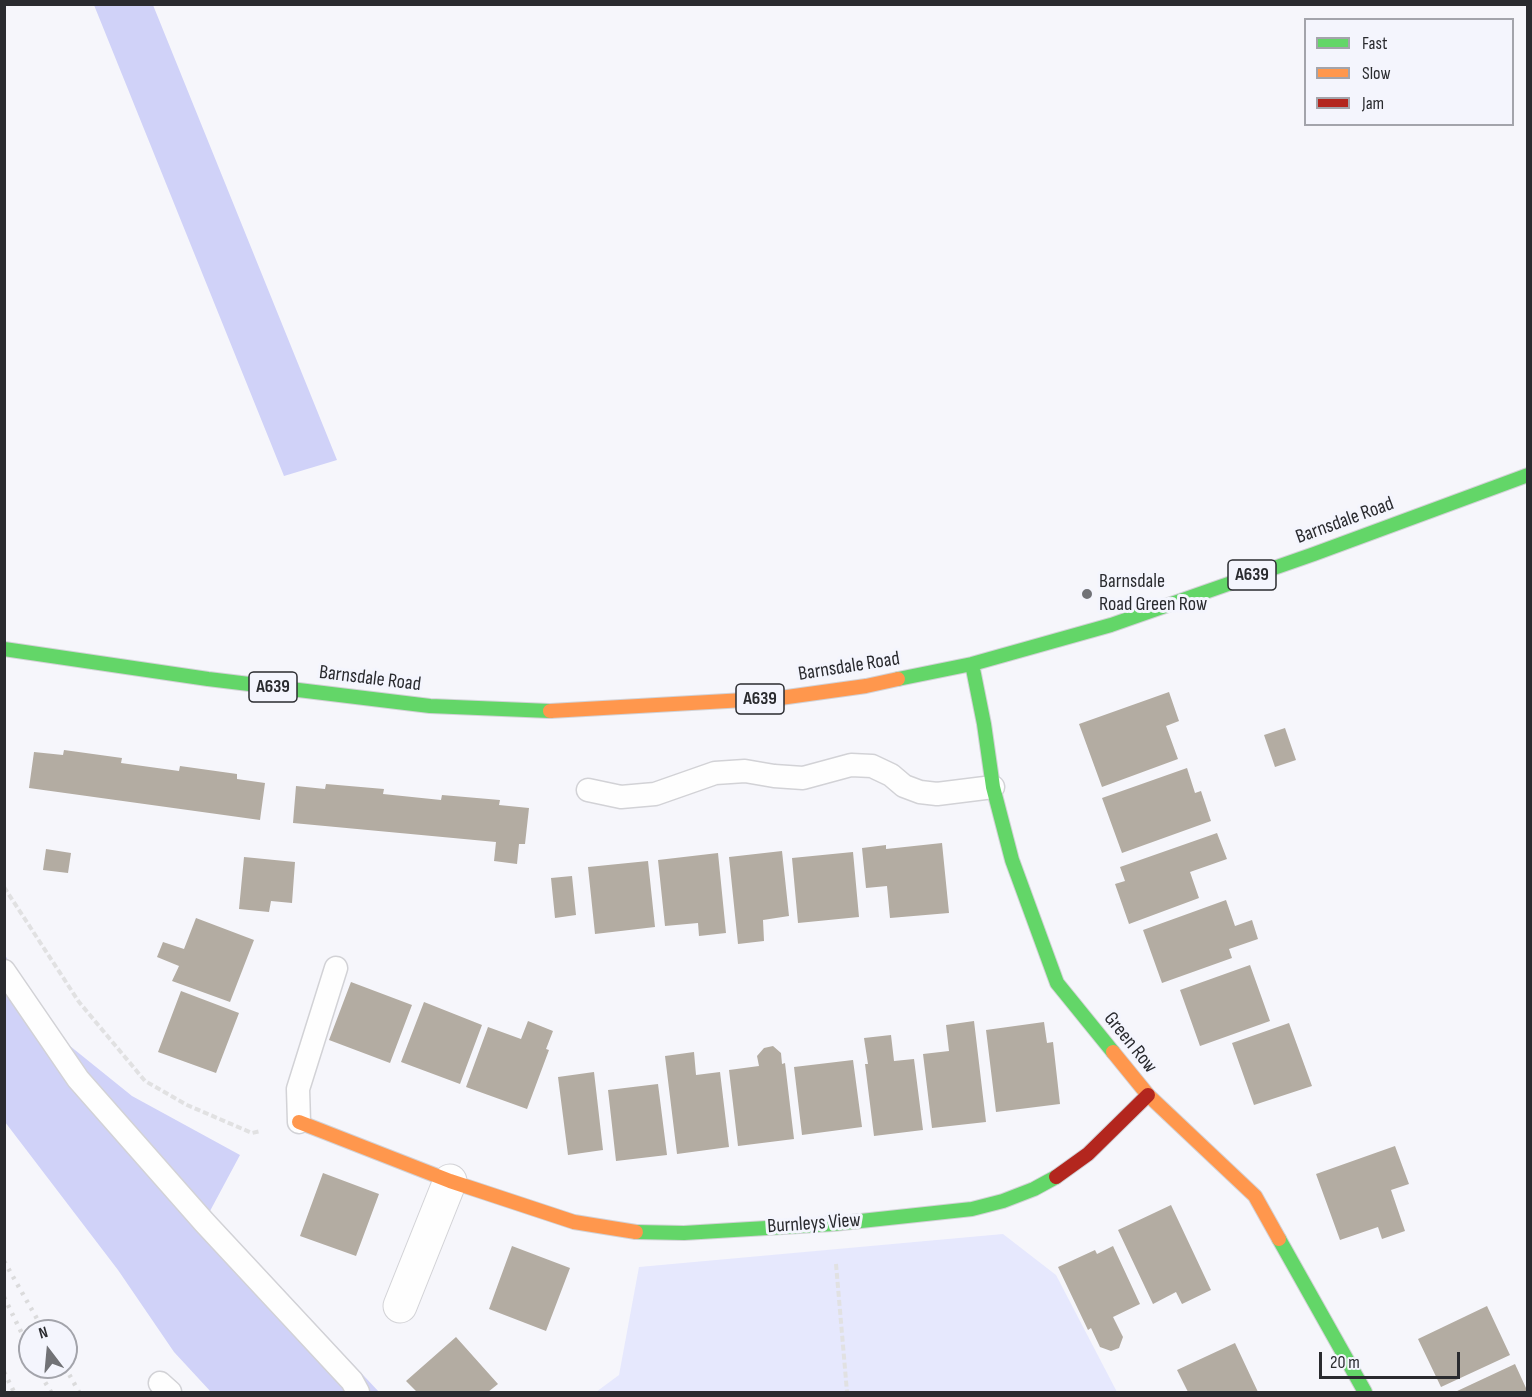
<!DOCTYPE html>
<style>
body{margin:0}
#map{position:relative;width:1532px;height:1397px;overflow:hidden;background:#f6f6fb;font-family:"Sofia Sans Condensed",sans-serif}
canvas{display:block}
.frame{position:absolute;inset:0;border:6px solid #2a2b2f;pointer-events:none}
.legend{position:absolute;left:1304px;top:18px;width:210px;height:108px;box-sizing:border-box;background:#f4f5fd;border:2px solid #a3a4ab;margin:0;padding:8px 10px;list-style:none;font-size:18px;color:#2a2b2f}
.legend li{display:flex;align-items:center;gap:12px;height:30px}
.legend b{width:30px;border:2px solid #a3a4ab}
.north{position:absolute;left:18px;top:1319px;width:60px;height:60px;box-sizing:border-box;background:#f4f5fd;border:2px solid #a3a4ab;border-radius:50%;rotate:344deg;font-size:16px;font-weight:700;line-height:24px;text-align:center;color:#2a2b2f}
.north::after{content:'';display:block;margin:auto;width:21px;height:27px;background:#717276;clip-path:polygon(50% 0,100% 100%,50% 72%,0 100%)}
.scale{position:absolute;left:1319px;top:1352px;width:141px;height:27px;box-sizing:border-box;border:3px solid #2a2b2f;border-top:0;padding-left:8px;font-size:18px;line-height:21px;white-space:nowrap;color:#2a2b2f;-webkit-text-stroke:4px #f4f5fd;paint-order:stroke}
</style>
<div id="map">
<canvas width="1532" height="1397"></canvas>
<div class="frame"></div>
<ul class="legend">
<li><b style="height:8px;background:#63d668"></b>Fast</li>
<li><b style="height:8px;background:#ff974d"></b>Slow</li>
<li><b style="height:8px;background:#b3261e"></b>Jam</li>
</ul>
<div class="north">N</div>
<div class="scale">20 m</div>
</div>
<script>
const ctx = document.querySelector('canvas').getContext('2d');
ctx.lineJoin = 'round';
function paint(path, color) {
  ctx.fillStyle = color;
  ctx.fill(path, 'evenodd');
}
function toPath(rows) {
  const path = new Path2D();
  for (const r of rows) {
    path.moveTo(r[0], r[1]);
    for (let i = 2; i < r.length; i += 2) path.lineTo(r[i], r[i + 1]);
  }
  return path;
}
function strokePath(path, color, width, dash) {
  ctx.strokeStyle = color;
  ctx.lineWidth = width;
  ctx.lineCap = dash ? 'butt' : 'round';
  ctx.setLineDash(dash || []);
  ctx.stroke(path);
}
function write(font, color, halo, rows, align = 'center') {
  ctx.font = font + ' "Sofia Sans Condensed",sans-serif';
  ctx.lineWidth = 6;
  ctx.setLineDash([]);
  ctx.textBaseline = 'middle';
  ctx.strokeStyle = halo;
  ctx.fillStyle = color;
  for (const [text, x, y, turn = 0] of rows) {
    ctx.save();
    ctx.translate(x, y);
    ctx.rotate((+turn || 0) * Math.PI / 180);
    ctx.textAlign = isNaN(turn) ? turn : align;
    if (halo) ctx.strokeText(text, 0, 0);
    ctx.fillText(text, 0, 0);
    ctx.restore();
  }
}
const green = toPath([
 [1003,1234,1056,1275,1117,1392,596,1392,619,1375,639,1267]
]);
const forest = toPath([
 [94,5,153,5,337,460,284,476],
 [4,954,70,1046,132,1096,240,1155,210,1211,379,1392,211,1392,174,1352,118,1270,5,1122]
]);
const building = toPath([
 [1169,692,1179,721,1166,726,1178,759,1102,787,1079,724],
 [1285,728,1296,760,1275,767,1264,735],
 [64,750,122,758,121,763,179,771,180,766,237,774,237,779,265,783,260,820,29,788,34,752,63,755],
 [1187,768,1195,793,1201,791,1211,821,1122,853,1102,798],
 [326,784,384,789,383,794,441,800,442,795,500,800,499,805,529,808,525,844,519,844,517,864,494,861,496,842,293,823,296,786,325,789],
 [1217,833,1227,859,1190,872,1199,898,1129,924,1115,884,1125,881,1120,867],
 [942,843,949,913,890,918,887,886,866,888,862,848,886,845,886,849],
 [46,849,71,853,68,873,43,870],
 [782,851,789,916,763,920,764,941,738,944,729,857],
 [853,852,859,917,798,923,792,858],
 [718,853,726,933,699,936,698,923,665,926,658,860],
 [244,857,295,862,292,903,271,901,269,912,239,909],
 [648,861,655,927,595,934,588,867],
 [572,876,576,915,555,918,551,878],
 [1226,900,1235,926,1252,920,1258,939,1229,949,1232,958,1162,983,1143,930],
 [196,918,254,940,230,1002,172,981,179,966,157,957,163,942,184,949],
 [1250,965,1270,1021,1200,1046,1180,990],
 [351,982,412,1005,390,1063,329,1040],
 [181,991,239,1013,216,1073,158,1052],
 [424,1002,482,1025,460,1084,401,1062],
 [528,1021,553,1031,546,1049,549,1050,527,1109,466,1087,488,1027,521,1039],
 [974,1021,986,1122,932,1128,923,1054,949,1051,946,1025],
 [1044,1022,1047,1043,1053,1042,1060,1104,996,1112,986,1030],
 [1289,1023,1312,1086,1254,1105,1232,1043],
 [891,1035,894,1061,914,1059,923,1130,874,1136,865,1064,868,1064,864,1038],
 [773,1046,781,1053,782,1064,785,1063,794,1139,738,1146,729,1070,759,1066,757,1056,764,1048],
 [694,1052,696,1075,720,1072,729,1147,677,1154,665,1056],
 [853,1060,862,1127,802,1135,794,1067],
 [594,1072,603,1150,568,1155,558,1077],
 [658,1084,667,1155,616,1161,608,1090],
 [1395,1146,1409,1184,1391,1190,1405,1231,1382,1239,1378,1227,1340,1240,1316,1174],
 [323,1173,379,1194,356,1256,300,1236],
 [1171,1205,1211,1290,1182,1304,1176,1292,1153,1304,1118,1230],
 [512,1246,570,1268,546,1331,489,1309],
 [1113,1246,1140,1304,1113,1317,1123,1337,1119,1348,1111,1351,1100,1347,1091,1328,1088,1330,1058,1267,1095,1250,1097,1254],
 [1487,1306,1510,1355,1441,1387,1418,1339],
 [456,1337,498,1384,488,1392,417,1392,406,1381],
 [1235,1343,1258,1392,1188,1392,1177,1370],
 [1515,1364,1526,1388,1528,1387,1528,1392,1455,1392]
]);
const path = toPath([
 [4,887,79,1002,145,1081,187,1105,252,1133,261,1131],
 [836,1264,847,1392]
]);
const lane = toPath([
 [588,790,621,797,655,794,715,773,745,771,774,776,803,778,851,765,872,766,891,775,904,786,920,792,937,794,993,787],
 [4,971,78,1079,204,1222,352,1381,358,1392],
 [299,1122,298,1089,336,968],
 [160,1383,170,1392]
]);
const street = toPath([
 [400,1306,450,1181]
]);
const fast = toPath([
 [4,649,208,679,430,706,550,711],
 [972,664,984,724,993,787,1012,860,1057,983,1113,1052],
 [898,679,972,664,1111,625,1314,554,1528,475],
 [636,1232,684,1233,833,1224,972,1209,1003,1201,1034,1189,1056,1177],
 [1279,1239,1365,1392]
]);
const slow = toPath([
 [550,711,780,698,866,686,898,679],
 [1113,1052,1148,1095,1255,1196,1279,1239],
 [299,1122,450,1181,574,1222,636,1232]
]);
const jam = toPath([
 [1056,1177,1088,1154,1148,1095]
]);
const rail = toPath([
 [4,1261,44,1331],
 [4,1297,30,1350],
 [36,1367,51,1392],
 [65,1367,79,1392],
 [4,1372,14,1392]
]);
const markers = [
 [1087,594,6,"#717276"]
];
const shields = [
 [1252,575,48],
 [273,687,48],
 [760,699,48]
];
const shieldNames = [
 ["A639",1252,575],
 ["A639",273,687],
 ["A639",760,699]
];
const streetNames = [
 ["Barnsdale Road",1345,521,-20],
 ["Barnsdale Road",849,667,-9],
 ["Barnsdale Road",370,679,7],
 ["Green Row",1130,1043,51],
 ["Burnleys View",814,1224,-4]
];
const poiNames = [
 ["Barnsdale",1099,582],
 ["Road Green Row",1099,605]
];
paint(green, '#e6e8fd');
paint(forest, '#d0d2f8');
paint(building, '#b3aca2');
strokePath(lane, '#d2d2d6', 25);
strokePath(street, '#d2d2d6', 35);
strokePath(fast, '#d2d2d6', 16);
strokePath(slow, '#d2d2d6', 16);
strokePath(jam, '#d2d2d6', 16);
strokePath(path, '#e1e1e2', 4, [6, 3]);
strokePath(lane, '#fefefe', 22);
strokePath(street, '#fefefe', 33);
strokePath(fast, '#63d668', 14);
strokePath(slow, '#ff974d', 14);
strokePath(jam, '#b3261e', 14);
strokePath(rail, '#dbdbdc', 4.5, [3, 6]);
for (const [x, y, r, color] of markers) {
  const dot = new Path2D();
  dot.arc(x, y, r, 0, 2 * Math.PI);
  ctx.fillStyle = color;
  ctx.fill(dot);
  strokePath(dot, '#f4f5fd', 2);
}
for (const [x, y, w] of shields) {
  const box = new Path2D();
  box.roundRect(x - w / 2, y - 15, w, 30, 4.5);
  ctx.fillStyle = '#f4f5fd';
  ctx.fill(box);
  strokePath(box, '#2a2b2f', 1.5);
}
write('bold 18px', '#2a2b2f', null, shieldNames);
write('20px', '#2a2b2f', '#f4f5fd', streetNames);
write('20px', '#2a2b2f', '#f4f5fd', poiNames, 'left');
</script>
